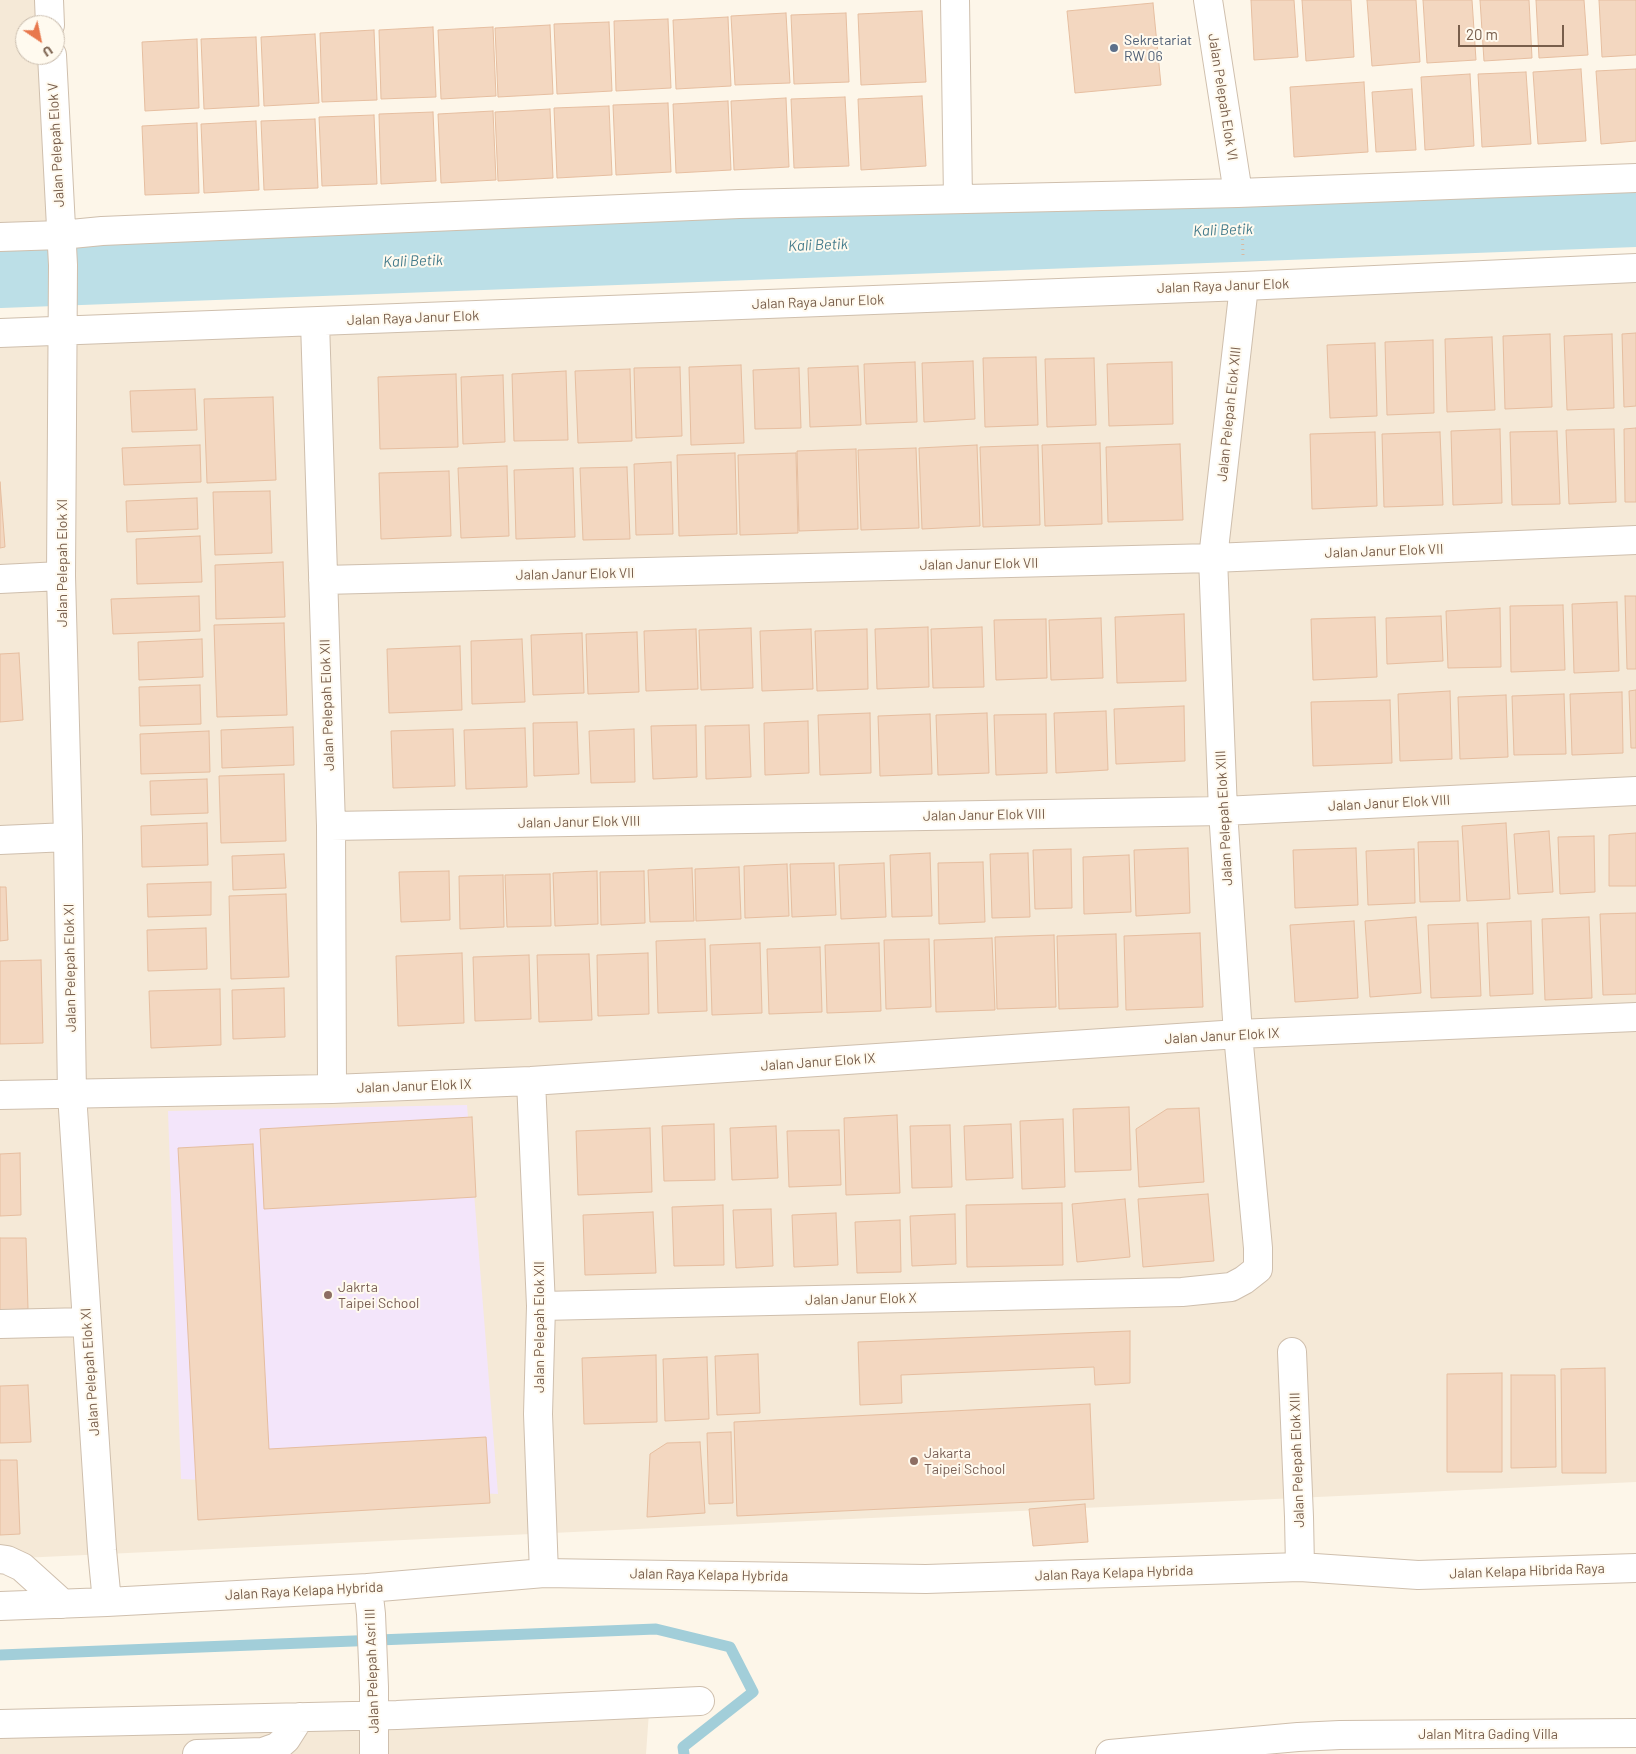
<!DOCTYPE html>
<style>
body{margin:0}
#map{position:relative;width:1636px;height:1754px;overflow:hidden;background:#fdf6e9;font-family:Barlow,sans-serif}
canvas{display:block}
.north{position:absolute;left:15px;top:15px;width:50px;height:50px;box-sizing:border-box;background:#fffaef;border:1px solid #c9bcad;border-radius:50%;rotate:146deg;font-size:14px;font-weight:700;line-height:20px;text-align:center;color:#785e4b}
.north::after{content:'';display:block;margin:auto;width:18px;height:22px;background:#e8784d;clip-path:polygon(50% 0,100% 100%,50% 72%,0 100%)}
.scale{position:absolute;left:1458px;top:25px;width:106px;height:22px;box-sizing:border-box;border:2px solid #785e4b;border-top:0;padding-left:6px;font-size:15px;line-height:18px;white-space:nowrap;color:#785e4b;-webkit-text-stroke:4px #fffaef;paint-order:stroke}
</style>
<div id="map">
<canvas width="1636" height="1754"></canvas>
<div class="north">U</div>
<div class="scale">20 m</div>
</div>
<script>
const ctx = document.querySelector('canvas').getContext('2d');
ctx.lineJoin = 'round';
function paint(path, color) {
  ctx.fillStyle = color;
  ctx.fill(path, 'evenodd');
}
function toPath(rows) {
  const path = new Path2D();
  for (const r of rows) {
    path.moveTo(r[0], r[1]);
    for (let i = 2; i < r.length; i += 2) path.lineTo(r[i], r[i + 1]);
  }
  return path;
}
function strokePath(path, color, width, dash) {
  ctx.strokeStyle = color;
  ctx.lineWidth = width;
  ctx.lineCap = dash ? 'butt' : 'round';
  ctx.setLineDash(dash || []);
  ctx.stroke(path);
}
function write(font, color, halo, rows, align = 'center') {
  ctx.font = font + ' Barlow,sans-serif';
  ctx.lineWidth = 4;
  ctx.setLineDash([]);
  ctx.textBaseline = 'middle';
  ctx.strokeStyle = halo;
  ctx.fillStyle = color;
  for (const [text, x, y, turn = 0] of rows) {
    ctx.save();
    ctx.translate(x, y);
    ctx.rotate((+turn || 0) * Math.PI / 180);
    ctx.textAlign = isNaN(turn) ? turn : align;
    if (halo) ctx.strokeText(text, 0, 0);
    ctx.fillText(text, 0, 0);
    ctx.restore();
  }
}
const residential = toPath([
 [0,0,51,0,52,25,25,25,25,55,53,55,57,223,0,225],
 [1636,281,1636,1482,0,1559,0,334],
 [649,1712,646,1754,0,1754,0,1732]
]);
const education = toPath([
 [467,1105,498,1494,181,1479,168,1111]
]);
const stream = toPath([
 [0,1655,656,1629,730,1647,753,1692,683,1747,684,1754]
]);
const river = toPath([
 [0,276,1636,215]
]);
const building = toPath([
 [1251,0,1294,0,1298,57,1254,60,1251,0],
 [1302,0,1351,0,1354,57,1306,61,1302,0],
 [1367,0,1416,0,1420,62,1372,66,1367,0],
 [1423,0,1472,0,1476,60,1427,63,1423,0],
 [1480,0,1529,0,1532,58,1484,61,1480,0],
 [1536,0,1584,0,1588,55,1539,58,1536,0],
 [1599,0,1636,0,1636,55,1602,57,1599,0],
 [1153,3,1161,85,1075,93,1067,11,1153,3],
 [922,11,926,82,861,85,858,14,922,11],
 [786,13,790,83,735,85,731,16,786,13],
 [846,13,849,82,794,84,791,15,846,13],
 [728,17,731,86,676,89,673,20,728,17],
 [668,19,671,88,616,91,614,21,668,19],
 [609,22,612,91,557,94,554,24,609,22],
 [550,25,553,94,498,97,495,28,550,25],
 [433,27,436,97,381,99,379,30,433,27],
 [493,27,496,96,441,99,438,30,493,27],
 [374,30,377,100,322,102,320,33,374,30],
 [315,34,319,103,264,106,261,37,315,34],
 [256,37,259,106,204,109,201,39,256,37],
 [197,39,199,108,145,111,142,42,197,39],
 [1581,69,1586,141,1538,144,1533,72,1581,69],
 [1636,69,1636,141,1601,144,1596,71,1636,69],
 [1526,72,1531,144,1482,147,1478,74,1526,72],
 [1470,74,1474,146,1425,150,1421,77,1470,74],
 [1364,82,1368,152,1294,157,1290,87,1364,82],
 [1412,89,1416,150,1376,152,1372,92,1412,89],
 [922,96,926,166,861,170,858,99,922,96],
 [845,97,849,166,794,168,791,99,845,97],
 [786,98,789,167,734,170,731,101,786,98],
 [728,101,731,170,676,173,673,104,728,101],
 [668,103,671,172,616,175,613,105,668,103],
 [609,106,612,175,557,178,554,108,609,106],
 [550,109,553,178,498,181,495,112,550,109],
 [493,111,496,180,441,183,438,114,493,111],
 [433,112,436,181,381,184,379,114,433,112],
 [374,115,377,184,322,186,319,117,374,115],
 [315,119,318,188,264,190,261,121,315,119],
 [256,121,259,190,204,193,201,124,256,121],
 [197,123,199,193,145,195,142,126,197,123],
 [1636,333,1636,406,1624,407,1622,334,1636,333],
 [1550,334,1552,407,1505,409,1503,336,1550,334],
 [1612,334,1614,408,1567,410,1564,336,1612,334],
 [1492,337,1495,410,1447,412,1445,339,1492,337],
 [1433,340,1434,413,1387,415,1385,342,1433,340],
 [1375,343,1377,416,1330,418,1327,345,1375,343],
 [1036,357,1038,425,985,427,983,358,1036,357],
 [1094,358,1096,425,1047,427,1045,359,1094,358],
 [973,361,975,419,924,422,922,363,973,361],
 [915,362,917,422,866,424,864,364,915,362],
 [1172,362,1173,424,1109,426,1107,364,1172,362],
 [741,365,744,443,691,445,689,367,741,365],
 [858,366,861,425,810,427,808,368,858,366],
 [680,367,682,436,636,438,634,368,680,367],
 [799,368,801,428,755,429,753,370,799,368],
 [630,369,632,441,578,443,575,371,630,369],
 [566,371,568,440,514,441,512,374,566,371],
 [456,374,458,447,380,449,378,377,456,374],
 [503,375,505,442,463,444,461,377,503,375],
 [195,389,197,430,132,432,130,391,195,389],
 [273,397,276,480,207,483,204,399,273,397],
 [1636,428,1636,502,1625,502,1624,429,1636,428],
 [1500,429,1502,503,1453,505,1451,431,1500,429],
 [1614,429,1616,502,1569,504,1566,430,1614,429],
 [1557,431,1560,504,1512,505,1510,432,1557,431],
 [1375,432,1377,506,1312,509,1310,434,1375,432],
 [1440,432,1443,505,1384,507,1382,434,1440,432],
 [1100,443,1102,524,1045,526,1042,445,1100,443],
 [1180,444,1183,520,1108,522,1106,447,1180,444],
 [200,445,201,482,124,485,122,448,200,445],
 [977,445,980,526,922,529,919,448,977,445],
 [1038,445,1040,525,983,527,980,447,1038,445],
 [916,448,919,528,861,530,858,450,916,448],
 [856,449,858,529,799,531,797,451,856,449],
 [735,453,737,534,679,536,677,455,735,453],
 [796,453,798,533,740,535,738,455,796,453],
 [671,462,673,534,636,535,634,464,671,462],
 [507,466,509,536,461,538,458,468,507,466],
 [627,467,630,539,583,540,580,468,627,467],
 [573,468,575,537,516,539,514,470,573,468],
 [449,471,451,536,381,539,379,473,449,471],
 [0,482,5,547,0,548,0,482],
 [270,491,272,553,215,555,213,492,270,491],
 [197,498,198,529,127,532,126,501,197,498],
 [200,536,202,582,137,584,136,539,200,536],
 [283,562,285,617,216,619,215,565,283,562],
 [199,596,200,631,113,634,111,599,199,596],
 [1625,596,1636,596,1636,669,1627,669,1625,596],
 [1617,602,1619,671,1574,673,1572,604,1617,602],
 [1563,605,1565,670,1511,672,1510,606,1563,605],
 [1500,608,1501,667,1448,668,1446,611,1500,608],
 [1184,614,1186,681,1117,683,1115,617,1184,614],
 [1441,616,1443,661,1387,664,1386,618,1441,616],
 [1375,617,1377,677,1313,680,1311,619,1375,617],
 [1101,618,1103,678,1051,680,1049,620,1101,618],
 [1046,619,1047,678,996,680,994,620,1046,619],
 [284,623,287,715,217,717,214,625,284,623],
 [928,627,929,687,877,689,875,629,928,627],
 [982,627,984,687,933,688,931,629,982,627],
 [751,628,753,688,701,690,699,630,751,628],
 [696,629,698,689,646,691,644,631,696,629],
 [811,629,813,689,762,691,760,631,811,629],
 [867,629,868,689,817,691,815,631,867,629],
 [637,632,639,692,588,694,586,634,637,632],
 [582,633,584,693,533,695,531,635,582,633],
 [202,639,203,677,139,680,138,642,202,639],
 [522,639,525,702,472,704,471,641,522,639],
 [460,646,462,710,389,713,387,649,460,646],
 [19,653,23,720,0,722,0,654,19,653],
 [200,685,201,724,140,726,139,687,200,685],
 [1636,690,1636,748,1631,748,1629,691,1636,690],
 [1450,691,1452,759,1400,761,1398,694,1450,691],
 [1622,692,1623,753,1572,755,1570,694,1622,692],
 [1564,694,1566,754,1514,755,1512,696,1564,694],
 [1506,695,1508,757,1460,759,1458,697,1506,695],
 [1390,700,1392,763,1313,766,1311,702,1390,700],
 [1184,706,1185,761,1116,764,1114,709,1184,706],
 [1106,711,1108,770,1056,773,1054,713,1106,711],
 [870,713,871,773,820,775,818,715,870,713],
 [987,713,989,773,938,775,936,715,987,713],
 [930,714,932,774,880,776,878,716,930,714],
 [1046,714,1047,773,996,775,994,715,1046,714],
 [808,721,809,773,765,775,764,723,808,721],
 [577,722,579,774,534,776,533,723,577,722],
 [696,725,697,777,653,779,651,726,696,725],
 [749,725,751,777,706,779,705,726,749,725],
 [293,727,294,765,222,768,221,730,293,727],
 [525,728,527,787,466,789,464,730,525,728],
 [453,729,455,786,393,788,391,731,453,729],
 [634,729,635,782,591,783,589,731,634,729],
 [209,731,210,772,141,774,140,734,209,731],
 [284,774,286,841,221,843,219,776,284,774],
 [207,779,208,813,151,815,150,781,207,779],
 [207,823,208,865,142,867,141,826,207,823],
 [1506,823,1510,899,1467,901,1462,826,1506,823],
 [1549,831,1553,892,1518,894,1514,834,1549,831],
 [1636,833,1636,886,1609,886,1609,835,1636,833],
 [1594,836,1595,892,1560,894,1558,837,1594,836],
 [1458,841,1460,901,1420,902,1418,842,1458,841],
 [1188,848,1190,913,1136,916,1134,850,1188,848],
 [1356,848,1358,905,1295,908,1293,850,1356,848],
 [1071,849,1072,908,1035,909,1033,850,1071,849],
 [1414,849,1415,903,1368,905,1366,851,1414,849],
 [930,853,932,916,892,917,890,855,930,853],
 [1028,853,1030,917,992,918,990,854,1028,853],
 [284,854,286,888,233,890,232,856,284,854],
 [1129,855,1131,912,1084,914,1083,857,1129,855],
 [983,862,985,922,939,924,938,863,983,862],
 [834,863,836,915,792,917,790,864,834,863],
 [884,863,886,917,841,919,839,865,884,863],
 [787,864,789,916,745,918,744,866,787,864],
 [739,867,741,919,696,921,695,869,739,867],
 [692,868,694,921,650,922,648,870,692,868],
 [449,871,450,920,401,922,399,872,449,871],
 [597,871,598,924,555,926,553,873,597,871],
 [644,871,645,923,601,925,600,872,644,871],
 [550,874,551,926,507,927,505,875,550,874],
 [503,875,504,927,460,929,459,876,503,875],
 [211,882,211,915,148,917,147,884,211,882],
 [0,887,6,887,8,940,0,941,0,887],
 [286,894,289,977,231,979,229,896,286,894],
 [1636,913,1636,994,1603,995,1600,914,1636,913],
 [1416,917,1421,993,1370,997,1365,921,1416,917],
 [1589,917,1592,998,1545,1000,1542,919,1589,917],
 [1354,921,1358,998,1295,1002,1290,925,1354,921],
 [1531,921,1533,994,1490,996,1487,923,1531,921],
 [1478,923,1481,996,1431,998,1428,925,1478,923],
 [206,928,207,969,148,971,147,930,206,928],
 [1200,933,1203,1007,1126,1010,1124,936,1200,933],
 [1116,934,1118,1007,1059,1009,1057,936,1116,934],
 [1054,935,1056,1007,997,1009,995,937,1054,935],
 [992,938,995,1010,936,1012,934,940,992,938],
 [705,939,707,1011,658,1013,656,941,705,939],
 [929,939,931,1007,886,1009,884,940,929,939],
 [760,943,762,1013,712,1015,710,945,760,943],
 [879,943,881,1011,827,1013,825,945,879,943],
 [820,947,822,1012,769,1014,767,949,820,947],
 [462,953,464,1023,398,1026,396,956,462,953],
 [648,953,649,1014,598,1016,597,955,648,953],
 [589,954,592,1020,539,1022,537,955,589,954],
 [529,955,531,1019,475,1021,473,957,529,955],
 [41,960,43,1043,0,1044,0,961,41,960],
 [284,988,285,1037,233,1039,232,990,284,988],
 [220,989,221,1045,151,1048,149,991,220,989],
 [1129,1107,1131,1170,1075,1172,1073,1109,1129,1107],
 [1199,1108,1204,1182,1139,1187,1136,1129,1167,1109,1199,1108],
 [897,1115,900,1193,846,1195,844,1118,897,1115],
 [472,1117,476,1197,264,1209,260,1129,472,1117],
 [1063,1119,1065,1187,1022,1189,1020,1121,1063,1119],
 [714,1124,715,1180,664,1181,662,1126,714,1124],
 [1011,1124,1013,1178,966,1180,964,1126,1011,1124],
 [950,1125,952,1187,912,1188,910,1126,950,1125],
 [776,1126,778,1178,732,1180,730,1128,776,1126],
 [650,1128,652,1192,578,1195,576,1131,650,1128],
 [839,1130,841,1185,789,1187,787,1131,839,1130],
 [253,1144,269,1449,486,1437,490,1503,198,1520,178,1148,253,1144],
 [20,1153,21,1215,0,1216,0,1154,20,1153],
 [1208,1194,1214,1261,1143,1267,1138,1199,1208,1194],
 [1125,1199,1130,1257,1077,1262,1072,1204,1125,1199],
 [1062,1203,1063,1265,967,1267,966,1205,1062,1203],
 [723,1205,724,1265,674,1266,672,1207,723,1205],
 [771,1209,773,1266,736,1268,733,1210,771,1209],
 [653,1212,656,1273,585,1275,583,1215,653,1212],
 [836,1213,838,1265,794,1267,792,1215,836,1213],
 [955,1214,956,1264,912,1266,910,1216,955,1214],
 [900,1220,901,1272,857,1273,855,1222,900,1220],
 [0,1238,26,1238,28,1309,0,1310,0,1238],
 [1130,1331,1130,1383,1095,1385,1094,1367,901,1375,902,1403,860,1405,858,1342,1130,1331],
 [758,1354,760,1413,717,1415,715,1356,758,1354],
 [656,1355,657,1422,584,1424,582,1358,656,1355],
 [707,1357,709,1419,665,1421,663,1359,707,1357],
 [1605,1368,1606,1473,1562,1473,1561,1369,1605,1368],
 [1502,1373,1502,1472,1447,1472,1447,1374,1502,1373],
 [1511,1375,1555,1375,1556,1467,1511,1468,1511,1375],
 [28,1385,31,1442,0,1443,0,1386,28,1385],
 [1090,1404,1094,1499,737,1516,734,1422,1090,1404],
 [731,1432,733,1503,709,1504,707,1433,731,1432],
 [700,1442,705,1513,647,1517,650,1454,667,1443,700,1442],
 [0,1460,17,1460,20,1534,0,1535,0,1460],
 [1085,1504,1088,1542,1033,1546,1029,1509,1085,1504]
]);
const path = toPath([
 [1242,224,1243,255]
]);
const minor = toPath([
 [49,0,50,25],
 [955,0,958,199],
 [1208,0,1238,193],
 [52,55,63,265,61,576,68,837,72,1094,102,1550,107,1602],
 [0,237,61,235,102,231,739,204,1238,193,1636,178],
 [315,322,331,826,332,1089],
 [0,333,1244,286,1636,268],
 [0,579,61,576],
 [323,580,1213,558,1636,540],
 [331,826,1223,811,1636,791],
 [0,840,68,837],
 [531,1081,541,1306,538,1414,544,1573],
 [0,1095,332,1089,531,1081,1238,1034,1636,1017],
 [541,1306,1182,1292,1231,1287,1244,1280,1258,1269,1258,1248,1238,1034,1223,811,1213,558,1244,286],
 [0,1324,87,1322],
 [1292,1352,1299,1517,1300,1567],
 [0,1559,7,1560,22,1567,63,1604],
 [368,1588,371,1614,374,1687,374,1754],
 [0,1606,107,1602,368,1588,544,1573,926,1579,1300,1567,1418,1575,1636,1568],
 [0,1724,397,1715,700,1701],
 [197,1754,263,1752,277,1747,286,1739,300,1717],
 [1110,1754,1298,1737,1340,1735,1636,1733]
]);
const markers = [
 [1114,48,5,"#5c6f8a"],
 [328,1295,5,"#8d6e63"],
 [914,1461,5,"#8d6e63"]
];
const serviceNames = [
 ["Sekretariat",1124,40],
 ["RW 06",1124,56]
];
const streetNames = [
 ["Jalan Pelepah Elok VI",1223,97,81],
 ["Jalan Pelepah Elok V",56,145,-93],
 ["Jalan Raya Janur Elok",1223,286,-2],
 ["Jalan Raya Janur Elok",818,302,-2],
 ["Jalan Raya Janur Elok",413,318,-2],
 ["Jalan Pelepah Elok XIII",1229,414,-84],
 ["Jalan Janur Elok VII",1384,551,-2],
 ["Jalan Pelepah Elok XI",62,563,-90],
 ["Jalan Janur Elok VII",979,564,-1],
 ["Jalan Janur Elok VII",575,574,-1],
 ["Jalan Pelepah Elok XII",327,705,-92],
 ["Jalan Janur Elok VIII",1389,803,-3],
 ["Jalan Janur Elok VIII",984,815,-1],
 ["Jalan Pelepah Elok XIII",1224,818,-93],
 ["Jalan Janur Elok VIII",579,822,-1],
 ["Jalan Pelepah Elok XI",70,968,-91],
 ["Jalan Janur Elok IX",1222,1036,-3],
 ["Jalan Janur Elok IX",818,1062,-4],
 ["Jalan Janur Elok IX",414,1086,-2],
 ["Jalan Janur Elok X",861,1299,-1],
 ["Jalan Pelepah Elok XII",539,1327,-90],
 ["Jalan Pelepah Elok XI",90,1372,-94],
 ["Jalan Pelepah Elok XIII",1297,1460,-92],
 ["Jalan Kelapa Hibrida Raya",1527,1571,-2],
 ["Jalan Raya Kelapa Hybrida",1114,1573,-2],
 ["Jalan Raya Kelapa Hybrida",709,1575,1],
 ["Jalan Raya Kelapa Hybrida",304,1591,-3],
 ["Jalan Pelepah Asri III",372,1671,-92],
 ["Jalan Mitra Gading Villa",1488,1734]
];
const educationNames = [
 ["Jakrta",338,1287],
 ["Taipei School",338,1303],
 ["Jakarta",924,1453],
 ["Taipei School",924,1469]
];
const waterNames = [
 ["Kali Betik",1223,230,-2],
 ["Kali Betik",818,245,-2],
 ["Kali Betik",413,261,-2]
];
paint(residential, '#f5e9d7');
paint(education, '#f3e5fa');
strokePath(stream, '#a2ced9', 11);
strokePath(river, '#bcdfe7', 64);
paint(building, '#f3d7c0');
strokePath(building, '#e6bea0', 1);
strokePath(minor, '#cfbfad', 30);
strokePath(path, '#d8baa2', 3, [1, 4]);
strokePath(minor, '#fff', 28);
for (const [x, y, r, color] of markers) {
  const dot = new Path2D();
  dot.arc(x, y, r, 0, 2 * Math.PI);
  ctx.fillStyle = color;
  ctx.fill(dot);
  strokePath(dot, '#fffaef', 2);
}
write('14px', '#4e5e75', '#fffaef', serviceNames, 'left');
write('14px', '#785e4b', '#fffaef', streetNames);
write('14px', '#785e54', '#fffaef', educationNames, 'left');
write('italic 15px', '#447b8b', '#fffaef', waterNames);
</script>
